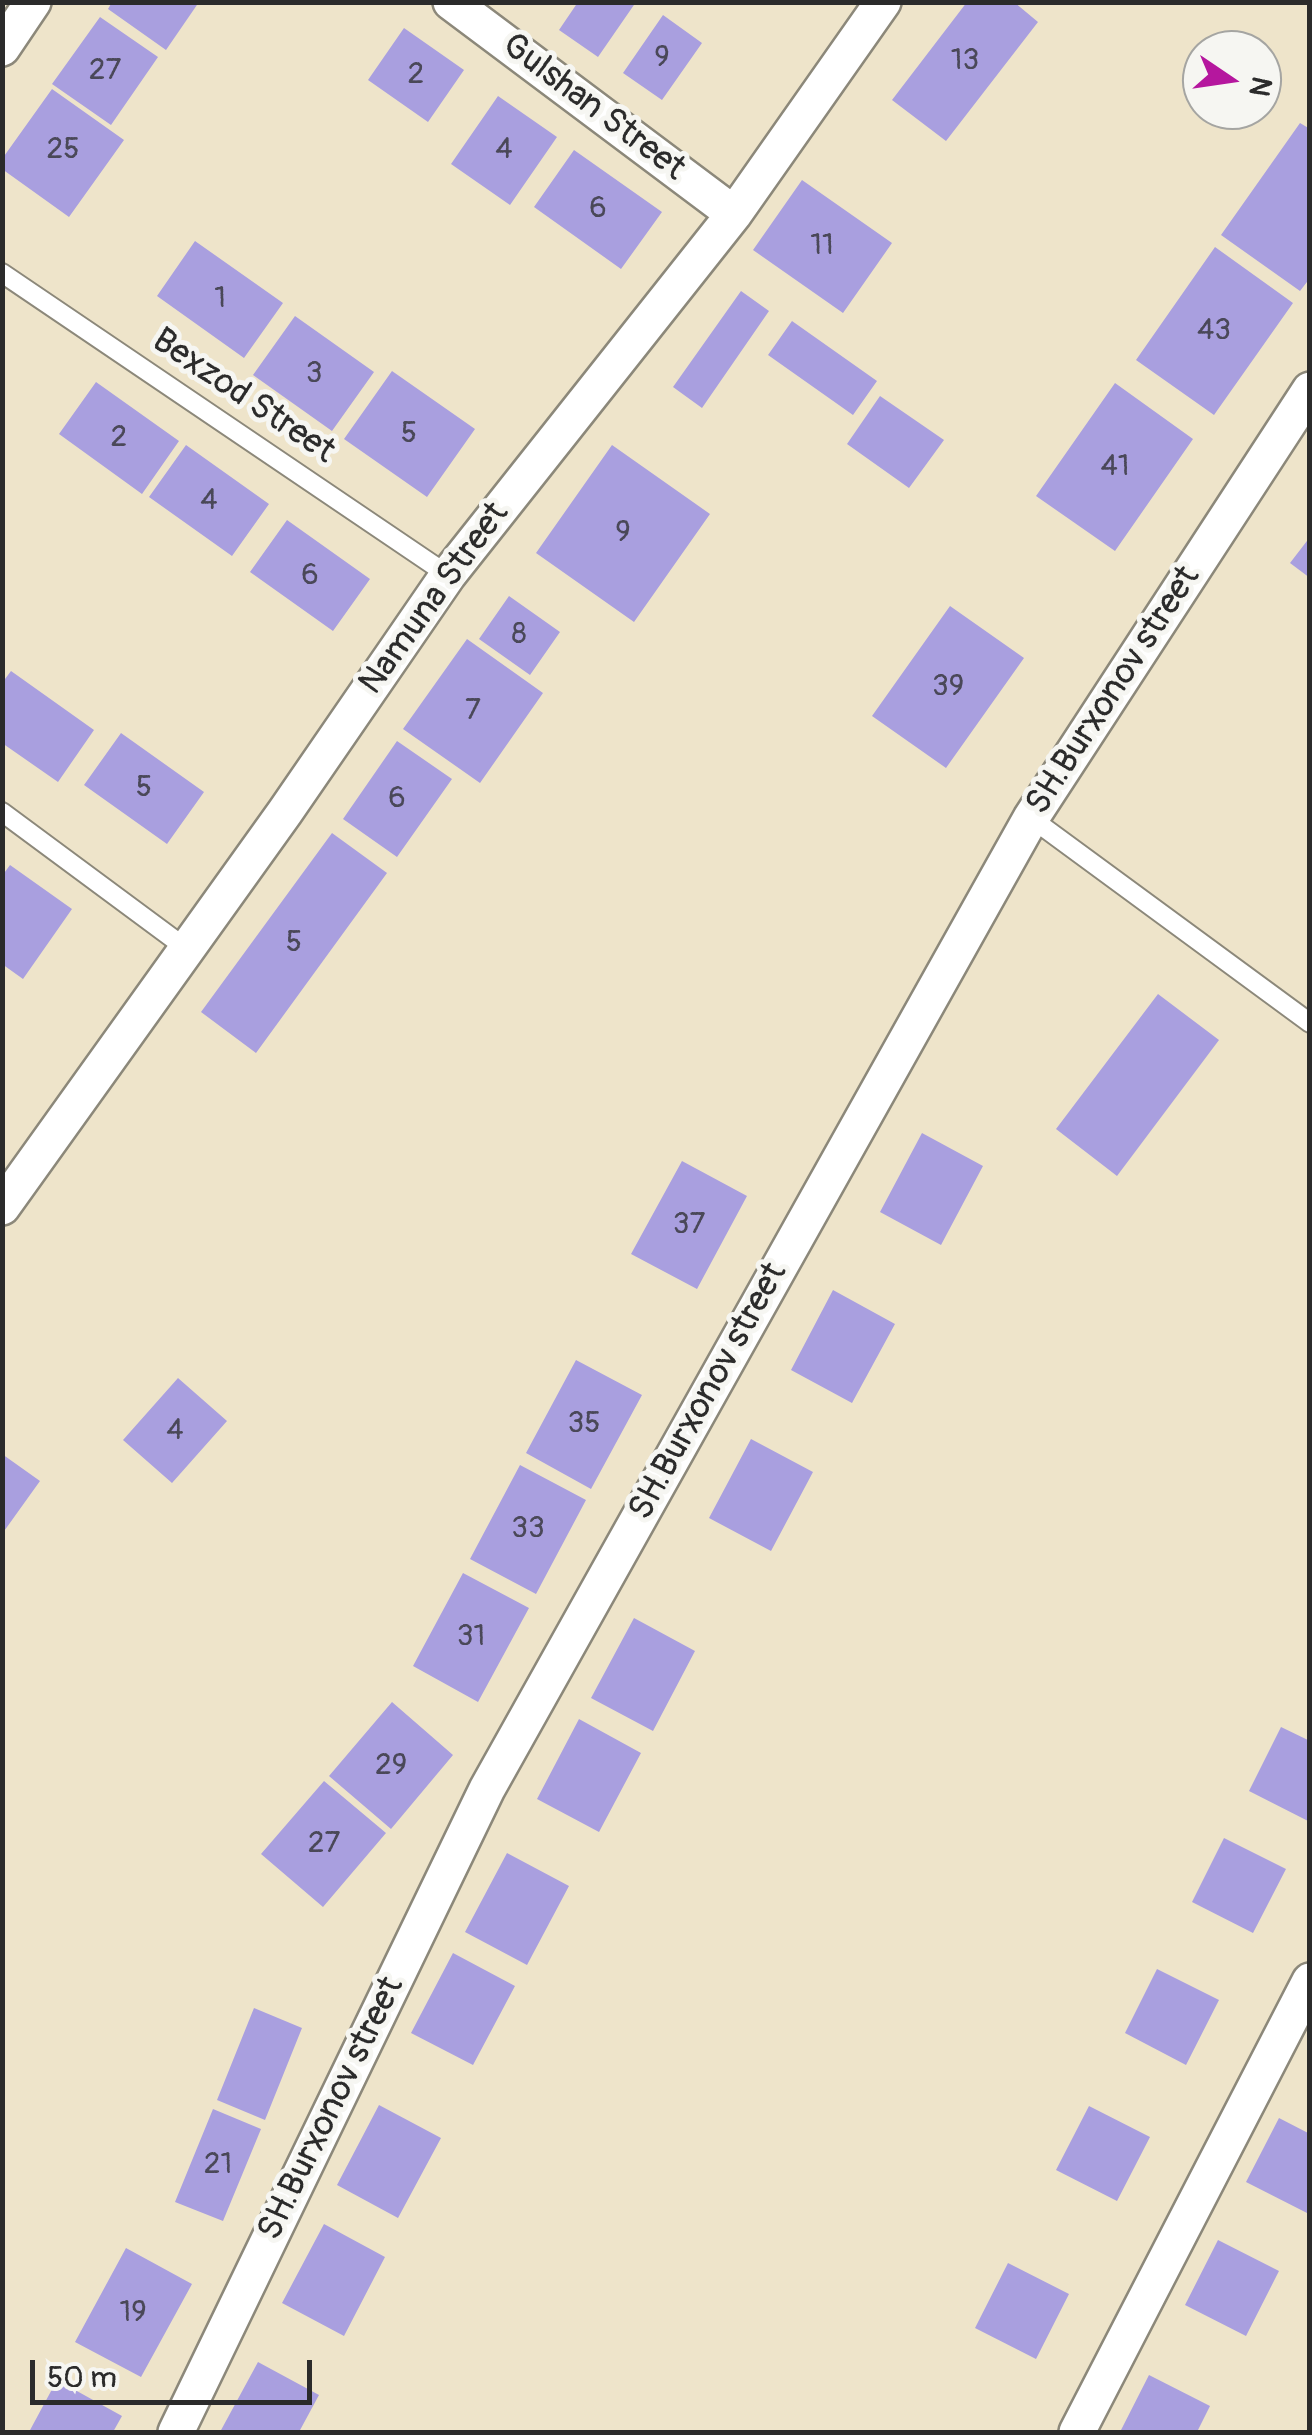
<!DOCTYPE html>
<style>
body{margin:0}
#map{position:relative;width:1312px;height:2435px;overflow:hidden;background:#eee4ca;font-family:Pangolin,sans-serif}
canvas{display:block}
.frame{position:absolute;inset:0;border:5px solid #2b2b2b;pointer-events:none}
.north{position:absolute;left:1182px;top:30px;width:100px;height:100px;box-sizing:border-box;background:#f6f6f2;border:2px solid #a5a5a2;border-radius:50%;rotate:103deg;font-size:28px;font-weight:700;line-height:40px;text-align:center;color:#2b2b2b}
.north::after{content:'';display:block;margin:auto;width:35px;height:45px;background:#b5179e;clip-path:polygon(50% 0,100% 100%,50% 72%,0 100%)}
.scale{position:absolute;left:30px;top:2360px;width:282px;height:45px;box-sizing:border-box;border:5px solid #2b2b2b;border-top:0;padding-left:12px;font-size:30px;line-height:35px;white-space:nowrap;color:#2b2b2b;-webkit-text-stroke:8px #f6f6f2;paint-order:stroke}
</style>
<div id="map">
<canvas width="1312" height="2435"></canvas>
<div class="frame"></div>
<div class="north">N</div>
<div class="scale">50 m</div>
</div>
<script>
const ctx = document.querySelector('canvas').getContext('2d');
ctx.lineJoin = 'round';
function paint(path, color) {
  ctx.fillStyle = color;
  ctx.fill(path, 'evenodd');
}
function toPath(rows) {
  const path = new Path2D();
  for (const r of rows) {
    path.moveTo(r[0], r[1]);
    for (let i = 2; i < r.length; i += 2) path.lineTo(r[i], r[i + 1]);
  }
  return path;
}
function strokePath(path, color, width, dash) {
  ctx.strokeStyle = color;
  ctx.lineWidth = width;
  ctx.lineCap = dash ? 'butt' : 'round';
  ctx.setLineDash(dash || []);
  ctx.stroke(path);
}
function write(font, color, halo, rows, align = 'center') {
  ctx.font = font + ' Pangolin,sans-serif';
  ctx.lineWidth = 10;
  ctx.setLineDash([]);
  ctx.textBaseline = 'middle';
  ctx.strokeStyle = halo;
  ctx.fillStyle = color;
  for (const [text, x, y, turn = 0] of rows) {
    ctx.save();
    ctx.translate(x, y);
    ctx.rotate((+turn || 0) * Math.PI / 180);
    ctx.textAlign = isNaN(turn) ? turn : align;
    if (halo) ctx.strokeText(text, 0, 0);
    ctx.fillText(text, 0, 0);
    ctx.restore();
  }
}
const building = toPath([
 [112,2,199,2,166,50,108,9],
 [578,2,636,2,598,57,559,30],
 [967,2,1014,2,1038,22,946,141,892,100],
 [663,15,702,43,662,100,623,73],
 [100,17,158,57,111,125,52,84],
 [404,28,464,70,428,122,368,80],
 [52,89,124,140,69,217,2,169,2,159],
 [498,96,557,137,510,205,451,164],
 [1300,123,1310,129,1310,278,1300,291,1221,235],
 [574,150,662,212,621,269,534,207],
 [802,180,892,243,843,313,753,250],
 [195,241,283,303,244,358,157,296],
 [1215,247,1293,303,1214,415,1136,360],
 [741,291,769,311,702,408,673,387],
 [295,316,374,372,332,431,253,375],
 [792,321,877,381,853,415,768,355],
 [392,371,475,429,427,497,344,439],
 [96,382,179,441,142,494,59,434],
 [1115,383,1193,439,1115,551,1036,496],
 [880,396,944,440,909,488,847,444],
 [186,445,269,504,232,556,149,497],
 [612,445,710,514,634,622,536,553],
 [287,520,370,579,333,631,250,572],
 [1310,537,1310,578,1290,563],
 [509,596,560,632,530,675,479,639],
 [950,606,1024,658,946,768,872,716],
 [467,639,543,693,480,783,403,729],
 [11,671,94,730,58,782,2,743,2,683],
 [121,733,204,792,167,844,84,785],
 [397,741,452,779,397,857,343,819],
 [332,833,387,873,256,1053,201,1012],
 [10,865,72,909,23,979,2,964,2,876],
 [1158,994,1219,1040,1117,1176,1056,1129],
 [922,1133,983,1166,941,1245,880,1212],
 [682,1161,747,1196,697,1289,631,1254],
 [833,1290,895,1324,852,1403,791,1370],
 [576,1360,642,1395,591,1489,526,1453],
 [178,1378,227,1421,172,1483,123,1440],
 [751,1439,813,1472,771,1551,709,1518],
 [2,1454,40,1481,2,1534],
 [520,1465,586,1500,536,1594,470,1559],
 [463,1573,529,1608,478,1702,413,1666],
 [634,1618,695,1651,653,1731,591,1698],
 [392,1702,453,1755,391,1829,329,1776],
 [579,1719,641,1753,599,1832,537,1799],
 [1281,1727,1310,1741,1310,1822,1249,1791],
 [324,1781,386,1833,323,1907,261,1854],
 [1224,1838,1286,1869,1253,1933,1192,1902],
 [507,1853,569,1886,527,1965,465,1932],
 [453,1953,515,1986,473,2065,411,2033],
 [1157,1969,1219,2000,1186,2065,1125,2033],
 [254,2008,302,2028,265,2120,217,2100],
 [379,2105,441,2138,398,2218,337,2185],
 [1089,2106,1150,2137,1117,2201,1056,2170],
 [213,2109,261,2129,223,2221,175,2202],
 [1279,2118,1310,2134,1307,2213,1246,2182],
 [324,2224,385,2257,344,2336,282,2303],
 [1218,2240,1279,2271,1246,2336,1185,2305],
 [126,2248,192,2284,141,2377,75,2342],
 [1008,2263,1069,2294,1036,2359,975,2328],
 [258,2362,319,2395,299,2432,220,2432],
 [1149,2375,1210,2406,1197,2432,1120,2432],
 [57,2380,122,2416,113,2432,29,2432]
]);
const service = toPath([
 [2,273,448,575],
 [2,812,187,949],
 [1031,818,1310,1023]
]);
const minor = toPath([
 [451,2,734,214],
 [2,48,33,2],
 [2,1207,285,812,448,575,734,214,883,2],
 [176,2432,487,1789,1031,818,1310,390],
 [1077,2432,1310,1981]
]);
const numberNames = [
 ["9",662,58],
 ["13",965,61],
 ["27",105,71],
 ["2",416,75],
 ["25",63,150],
 ["4",504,150],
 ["6",598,209],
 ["11",822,246],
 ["1",220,299],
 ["43",1214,331],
 ["3",314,374],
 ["5",409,434],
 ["2",119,438],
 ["41",1115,467],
 ["4",209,501],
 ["9",623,533],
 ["6",310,576],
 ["8",519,635],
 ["39",948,687],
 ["7",473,711],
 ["5",144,788],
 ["6",397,799],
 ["5",294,943],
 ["37",689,1225],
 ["35",584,1424],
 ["4",175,1431],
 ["33",528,1529],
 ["31",471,1637],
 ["29",391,1766],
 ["27",324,1844],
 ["21",218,2165],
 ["19",133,2313]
];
const streetNames = [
 ["Gulshan Street",593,108,37],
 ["Bexzod Street",243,397,34],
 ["Namuna Street",435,599,-54],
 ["SH.Burxonov street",1114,691,-57],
 ["SH.Burxonov street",709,1392,-61],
 ["SH.Burxonov street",332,2109,-64]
];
paint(building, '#a99fdf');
strokePath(service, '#8c887a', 22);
strokePath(minor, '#8c887a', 40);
strokePath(service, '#fff', 18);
strokePath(minor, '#fff', 35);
write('30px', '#4a4858', null, numberNames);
write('35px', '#2b2b2b', '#f6f6f2', streetNames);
</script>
